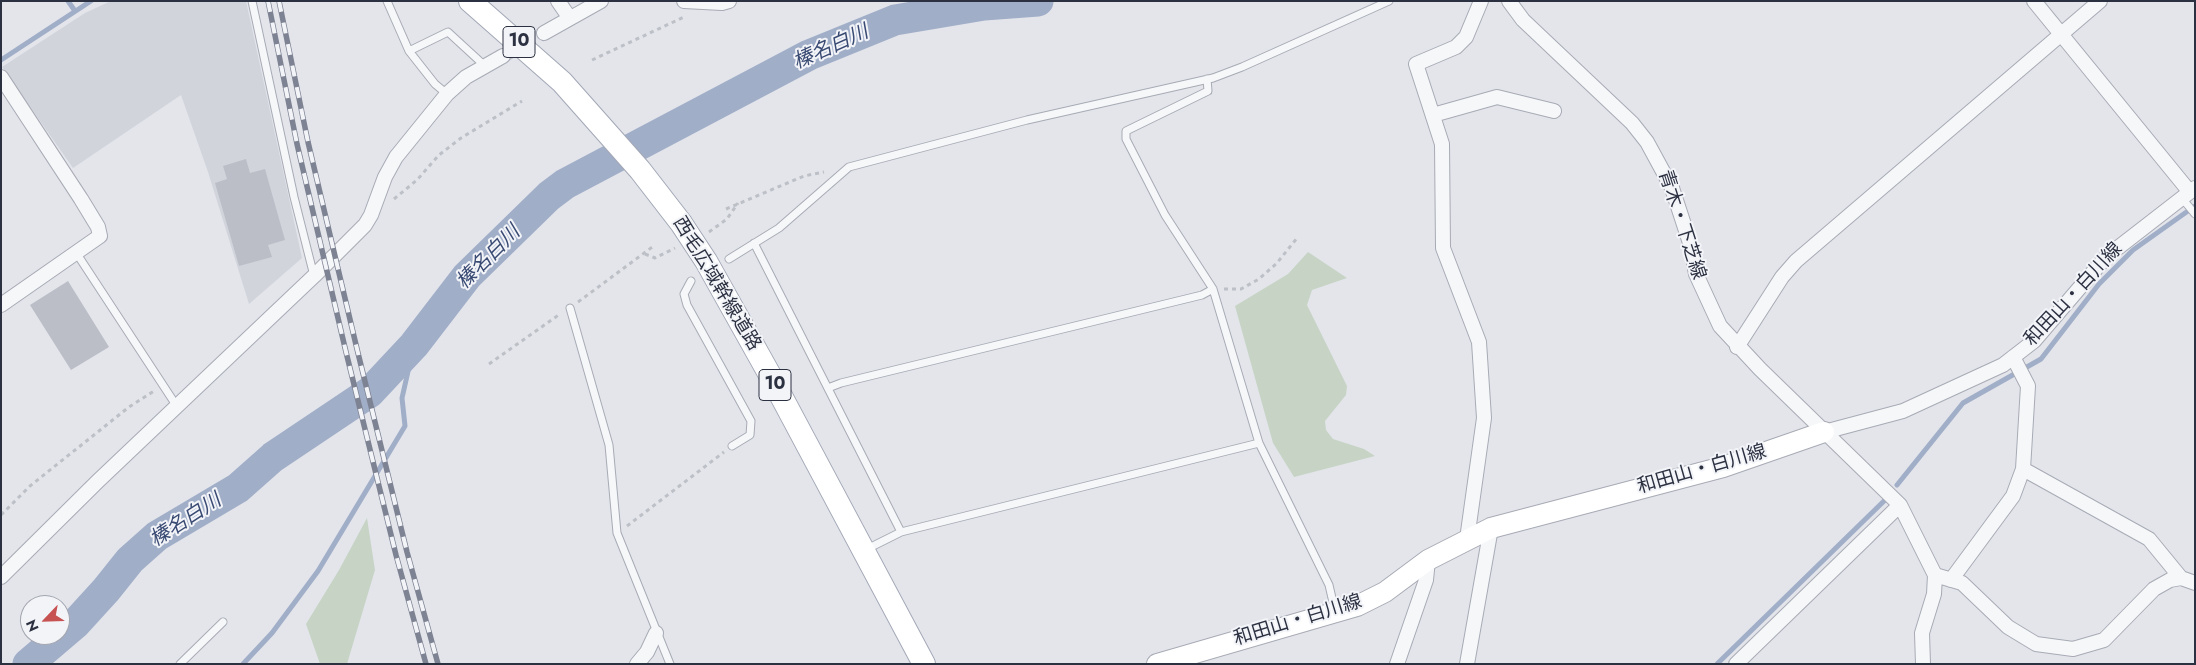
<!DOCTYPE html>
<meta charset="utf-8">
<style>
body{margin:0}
#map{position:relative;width:2196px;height:665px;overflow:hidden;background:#e3e5eb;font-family:Jost,sans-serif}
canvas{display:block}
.frame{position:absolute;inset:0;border:2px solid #2c3142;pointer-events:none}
.north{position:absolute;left:20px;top:595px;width:50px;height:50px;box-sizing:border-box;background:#f3f4f8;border:1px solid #a3a6af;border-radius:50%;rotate:246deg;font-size:14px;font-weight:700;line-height:20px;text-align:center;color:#2c3142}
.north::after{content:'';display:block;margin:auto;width:18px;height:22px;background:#c65252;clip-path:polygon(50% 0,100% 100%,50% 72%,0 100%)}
</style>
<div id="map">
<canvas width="2196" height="665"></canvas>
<div class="frame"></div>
<div class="north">N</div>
</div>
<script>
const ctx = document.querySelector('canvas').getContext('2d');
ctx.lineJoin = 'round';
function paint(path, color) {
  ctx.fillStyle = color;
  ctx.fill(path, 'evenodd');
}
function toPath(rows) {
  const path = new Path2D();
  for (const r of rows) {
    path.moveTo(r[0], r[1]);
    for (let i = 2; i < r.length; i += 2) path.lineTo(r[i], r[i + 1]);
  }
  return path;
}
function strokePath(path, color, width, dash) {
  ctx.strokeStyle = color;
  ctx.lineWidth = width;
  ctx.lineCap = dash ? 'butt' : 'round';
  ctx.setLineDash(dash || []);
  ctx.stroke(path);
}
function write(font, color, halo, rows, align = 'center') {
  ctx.font = font + ' Jost,"Noto Sans JP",sans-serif';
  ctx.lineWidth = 4;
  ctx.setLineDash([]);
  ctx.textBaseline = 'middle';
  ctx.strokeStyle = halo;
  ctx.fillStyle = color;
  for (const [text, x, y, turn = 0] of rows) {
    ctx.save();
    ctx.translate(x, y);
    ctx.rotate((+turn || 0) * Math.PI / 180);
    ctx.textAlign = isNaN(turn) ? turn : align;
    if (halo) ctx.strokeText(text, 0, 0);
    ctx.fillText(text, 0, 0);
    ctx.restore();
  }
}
const built = toPath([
 [111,1,246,1,302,258,249,304,208,172,181,95,73,168,2,67,85,13]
]);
const green = toPath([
 [1308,252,1347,278,1312,290,1307,305,1347,386,1346,395,1325,421,1326,430,1333,439,1364,449,1375,456,1294,477,1273,443,1235,306,1288,274],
 [367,518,375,570,347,664,320,664,306,624,339,570]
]);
const stream = toPath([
 [68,1,75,11],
 [1,60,91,1],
 [1897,485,1963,403,2041,359,2099,284,2133,250,2195,206],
 [243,664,272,633,318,571,405,426,402,398,414,345],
 [1717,664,1884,501]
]);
const river = toPath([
 [28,664,75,624,106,590,130,560,157,536,238,488,273,457,370,392,414,345,467,276,549,196,565,184,809,55,895,20,984,5,1038,1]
]);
const building = toPath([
 [246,159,250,173,265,169,285,240,268,245,272,257,239,266,215,183,227,179,223,166],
 [68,281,109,347,71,370,30,305]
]);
const streetTunnel = toPath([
 [503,56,544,33]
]);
const path = toPath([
 [592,60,684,17],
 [394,199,417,180,439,155,461,138,522,101],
 [726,209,804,176,824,172],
 [709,232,727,219,738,203],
 [645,254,655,258,675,248],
 [1224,289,1241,289,1259,279,1277,263,1297,238],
 [578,302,655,245],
 [489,364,560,314],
 [1,515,30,486,129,407,154,391],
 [627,526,724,452]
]);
const lane = toPath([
 [252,1,294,197,314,276],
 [387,1,409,51,435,84,447,94],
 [409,51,448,32,485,66],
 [1207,79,1208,91,1126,131,1126,139,1165,215,1213,289],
 [2181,197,2195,214],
 [754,243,901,532],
 [77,254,176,405],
 [729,259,779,228,849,167,1027,120,1213,78,1242,67,1389,1],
 [691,281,684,294,687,305,751,421,750,435,732,446],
 [570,308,609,445,617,533,670,664],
 [828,388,841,383,1202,295,1213,289,1259,443,1329,585,1335,611],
 [865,550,901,532,1259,443],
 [180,664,223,622]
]);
const street = toPath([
 [558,1,569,17],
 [684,1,722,3,729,1],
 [1509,1,1523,20,1632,123,1647,142,1672,188,1691,246,1696,274,1720,326,1760,369,1900,505,1935,575,1934,594,1922,633,1923,664],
 [2034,1,2189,191],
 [544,33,601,1],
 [1,77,81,199,98,227,100,236,1,305],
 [1433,115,1497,97,1554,111],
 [1737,347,1782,277,1796,261,2100,1],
 [2013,357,2028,386,2023,469,2149,539,2181,578],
 [1824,432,1903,411,2003,365,2034,341,2106,257,2195,188],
 [1467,539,1484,418,1479,342,1443,248,1442,144,1416,64,1456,47,1466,37,1481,1],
 [1935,575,1962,583,2008,627,2036,644,2073,649,2104,640,2154,589,2170,580,2181,578,2195,583],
 [1,577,98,481,314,276,365,225,371,215,385,177,396,157,447,94,466,77,503,56],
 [1951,580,2013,496,2023,469],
 [637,664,647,652,656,633],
 [1397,664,1426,580,1428,560],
 [1467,664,1491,528],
 [1736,664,1900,505]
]);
const secondary = toPath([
 [1157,664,1357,606,1385,592,1428,560,1491,528,1723,467,1824,432]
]);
const primary = toPath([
 [470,1,562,82,640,170,681,223,706,261,771,377,924,664]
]);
const rail = toPath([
 [268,1,297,144,346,352,396,555,426,664],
 [279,1,308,142,357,349,407,552,438,664]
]);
const shields = [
 [519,42,32],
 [775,385,32]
];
const shieldNames = [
 ["10",519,42],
 ["10",775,385]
];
const streetNames = [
 ["青木・下芝線",1681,225,72],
 ["西毛広域幹線道路",716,284,59],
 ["和田山・白川線",2074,295,-47],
 ["和田山・白川線",1702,470,-16],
 ["和田山・白川線",1298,621,-17]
];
const waterNames = [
 ["榛名白川",831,48,-24],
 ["榛名白川",489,258,-45],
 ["榛名白川",186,521,-33]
];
paint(built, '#d2d4dc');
paint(green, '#c7d4c5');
strokePath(stream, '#a1aec8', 5);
strokePath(river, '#a1aec8', 31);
paint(building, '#bbbec7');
strokePath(streetTunnel, '#bec1c9', 14, [14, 7]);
strokePath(lane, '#a8abb5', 9);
strokePath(street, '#a8abb5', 16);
strokePath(secondary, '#a8abb5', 22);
strokePath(primary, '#a3a8b6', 24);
strokePath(path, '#bdc0c6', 3, [4, 4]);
strokePath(lane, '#f6f7f9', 7);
strokePath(street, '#f6f7f9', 14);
strokePath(secondary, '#fff', 20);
strokePath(primary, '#fff', 22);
strokePath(rail, '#7e8393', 5.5);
strokePath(rail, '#f3f4f8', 4, [11]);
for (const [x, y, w] of shields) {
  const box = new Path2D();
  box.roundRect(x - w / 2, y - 15.5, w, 31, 4);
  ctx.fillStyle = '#f3f4f8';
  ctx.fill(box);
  strokePath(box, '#2c3142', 1);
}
write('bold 18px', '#2c3142', null, shieldNames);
write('19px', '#2c3142', '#f3f4f8', streetNames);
write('italic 20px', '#394a73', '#f3f4f8', waterNames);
</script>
